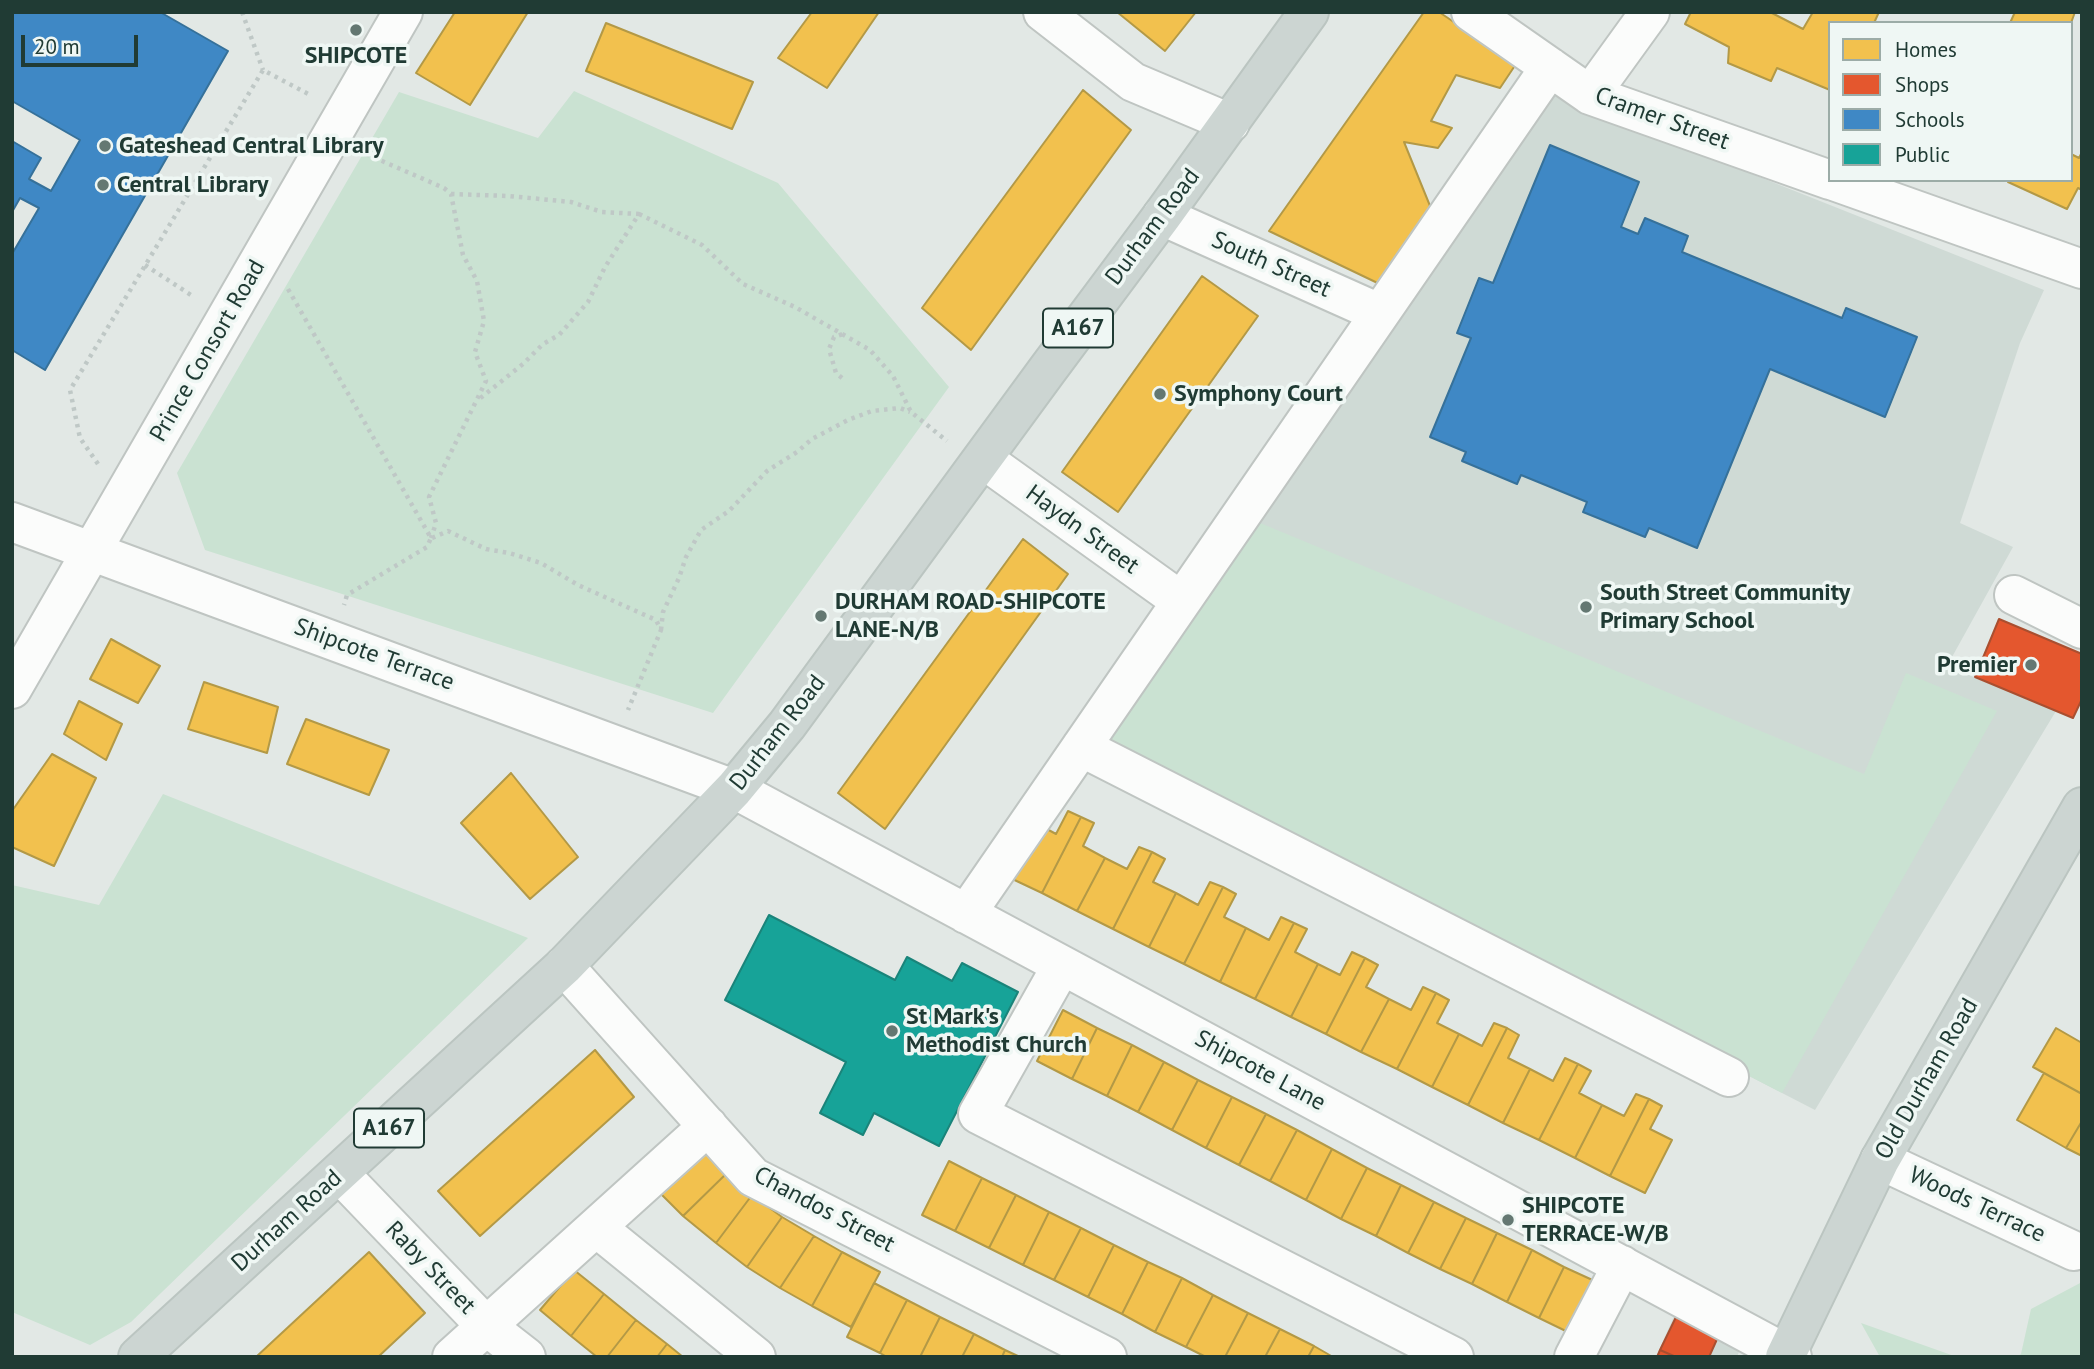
<!DOCTYPE html>
<style>
body{margin:0}
#map{position:relative;width:2094px;height:1369px;overflow:hidden;background:#e2e8e5;font-family:"PT Sans",sans-serif}
canvas{display:block}
.frame{position:absolute;inset:0;border:14px solid #203b34;pointer-events:none}
.legend{position:absolute;left:1828px;top:21px;width:245px;height:161px;box-sizing:border-box;background:#eff7f4;border:2px solid #9caca7;margin:0;padding:9px 12px;list-style:none;font-size:21px;color:#203b34}
.legend li{display:flex;align-items:center;gap:14px;height:35px}
.legend b{width:35px;border:2px solid #9caca7}
.scale{position:absolute;left:21px;top:35px;width:117px;height:32px;box-sizing:border-box;border:4px solid #203b34;border-top:0;padding-left:9px;font-size:21px;line-height:24px;white-space:nowrap;color:#203b34;-webkit-text-stroke:5px #eff7f4;paint-order:stroke}
</style>
<div id="map">
<canvas width="2094" height="1369"></canvas>
<div class="frame"></div>
<ul class="legend">
<li><b style="height:19px;background:#f2c14e"></b>Homes</li>
<li><b style="height:19px;background:#e4572e"></b>Shops</li>
<li><b style="height:19px;background:#3f88c5"></b>Schools</li>
<li><b style="height:19px;background:#17a398"></b>Public</li>
</ul>
<div class="scale">20 m</div>
</div>
<script>
const ctx = document.querySelector('canvas').getContext('2d');
ctx.lineJoin = 'round';
function paint(path, color) {
  ctx.fillStyle = color;
  ctx.fill(path, 'evenodd');
}
function toPath(rows) {
  const path = new Path2D();
  for (const r of rows) {
    path.moveTo(r[0], r[1]);
    for (let i = 2; i < r.length; i += 2) path.lineTo(r[i], r[i + 1]);
  }
  return path;
}
function strokePath(path, color, width, dash) {
  ctx.strokeStyle = color;
  ctx.lineWidth = width;
  ctx.lineCap = dash ? 'butt' : 'round';
  ctx.setLineDash(dash || []);
  ctx.stroke(path);
}
function write(font, color, halo, rows, align = 'center') {
  ctx.font = font + ' "PT Sans",sans-serif';
  ctx.lineWidth = 7;
  ctx.setLineDash([]);
  ctx.textBaseline = 'middle';
  ctx.strokeStyle = halo;
  ctx.fillStyle = color;
  for (const [text, x, y, turn = 0] of rows) {
    ctx.save();
    ctx.translate(x, y);
    ctx.rotate((+turn || 0) * Math.PI / 180);
    ctx.textAlign = isNaN(turn) ? turn : align;
    if (halo) ctx.strokeText(text, 0, 0);
    ctx.fillText(text, 0, 0);
    ctx.restore();
  }
}
const built = toPath([
 [1548,93,2044,290,2020,343,1960,523,2013,547,1947,666,2056,711,1815,1110,1100,741],
 [1675,1314,1742,1344,1737,1357,1656,1357]
]);
const green = toPath([
 [574,91,778,183,949,387,713,713,205,550,177,473,399,92,538,138],
 [1253,520,1864,774,1906,673,1997,711,1782,1093,1100,741],
 [163,794,528,938,131,1322,90,1345,12,1312,12,885,99,905],
 [2082,1282,2082,1357,2017,1357,2021,1354,2031,1309],
 [1861,1323,1957,1357,1880,1357]
]);
const homes = toPath([
 [455,12,528,12,470,105,416,73,455,12],
 [812,12,879,12,827,88,778,58,812,12],
 [1117,12,1196,12,1165,51,1117,12],
 [1424,12,1439,12,1516,64,1500,88,1456,75,1431,121,1452,128,1438,148,1404,142,1439,228,1388,288,1269,231,1424,12],
 [1691,12,1770,12,1803,29,1813,12,1879,12,1874,23,1830,23,1830,90,1777,68,1771,81,1728,63,1729,47,1685,24,1691,12],
 [2015,12,2075,12,2071,23,2010,23,2015,12],
 [606,23,753,82,732,129,586,71,606,23],
 [1083,90,1131,130,971,350,922,308,1083,90],
 [2082,152,2082,190,2078,188,2067,209,2008,182,2009,180,2071,180,2071,154,2079,158,2082,152],
 [1202,276,1258,316,1118,512,1062,472,1202,276],
 [1023,539,1068,574,885,829,838,793,1023,539],
 [111,639,160,666,138,703,90,679,111,639],
 [204,682,278,707,267,753,188,729,204,682],
 [79,701,122,724,106,760,64,734,79,701],
 [306,719,389,750,369,795,287,764,306,719],
 [52,754,96,778,54,866,12,847,12,811,52,754],
 [511,773,578,857,530,899,461,823,511,773],
 [1068,811,1081,817,1042,893,1006,876,1034,822,1056,834,1068,811],
 [1081,817,1094,823,1083,846,1105,858,1077,911,1042,893,1081,817],
 [1139,847,1152,852,1113,929,1077,911,1105,858,1127,869,1139,847],
 [1152,852,1165,859,1153,882,1176,893,1149,947,1113,929,1152,852],
 [1210,882,1223,887,1184,964,1149,947,1176,893,1198,905,1210,882],
 [1223,887,1236,894,1224,917,1246,928,1220,982,1184,964,1223,887],
 [1281,917,1294,923,1255,999,1220,982,1246,928,1269,940,1281,917],
 [1294,923,1307,929,1295,952,1318,964,1291,1017,1255,999,1294,923],
 [1352,952,1365,958,1326,1034,1291,1017,1318,964,1340,975,1352,952],
 [1365,958,1378,965,1366,987,1389,999,1361,1052,1326,1034,1365,958],
 [1423,987,1436,993,1397,1069,1361,1052,1389,999,1411,1010,1423,987],
 [1436,993,1449,1000,1437,1023,1459,1034,1432,1087,1397,1069,1436,993],
 [1063,1010,1097,1028,1072,1079,1037,1061,1063,1010],
 [1494,1023,1507,1028,1468,1105,1432,1087,1459,1034,1482,1046,1494,1023],
 [1097,1028,1132,1045,1107,1096,1072,1079,1097,1028],
 [1507,1028,1519,1035,1508,1058,1530,1069,1503,1123,1468,1105,1507,1028],
 [2056,1028,2082,1043,2082,1094,2033,1067,2056,1028],
 [1132,1045,1164,1062,1138,1112,1107,1096,1132,1045],
 [595,1050,634,1097,480,1236,438,1191,595,1050],
 [1565,1058,1578,1064,1539,1140,1503,1123,1530,1069,1553,1081,1565,1058],
 [1164,1062,1198,1080,1172,1130,1138,1112,1164,1062],
 [1578,1064,1591,1071,1579,1093,1602,1105,1575,1158,1539,1140,1578,1064],
 [2044,1073,2082,1094,2082,1121,2066,1148,2017,1120,2044,1073],
 [1198,1080,1232,1097,1206,1148,1172,1130,1198,1080],
 [1636,1094,1649,1099,1610,1176,1575,1158,1602,1105,1624,1116,1636,1094],
 [1232,1097,1266,1114,1239,1165,1206,1148,1232,1097],
 [1649,1099,1662,1106,1650,1129,1672,1140,1645,1193,1610,1176,1649,1099],
 [1266,1114,1297,1130,1270,1181,1239,1165,1266,1114],
 [2082,1121,2082,1156,2066,1148,2082,1121],
 [1297,1130,1332,1149,1306,1200,1270,1181,1297,1130],
 [704,1148,728,1172,683,1216,657,1190,704,1148],
 [1332,1149,1367,1168,1341,1219,1306,1200,1332,1149],
 [949,1161,982,1178,955,1231,922,1215,949,1161],
 [1367,1168,1401,1185,1376,1236,1341,1219,1367,1168],
 [728,1172,752,1195,716,1243,683,1216,728,1172],
 [982,1178,1016,1195,989,1248,955,1231,982,1178],
 [1401,1185,1434,1202,1408,1253,1376,1236,1401,1185],
 [752,1195,782,1217,747,1267,716,1243,752,1195],
 [1016,1195,1049,1212,1023,1265,989,1248,1016,1195],
 [1434,1202,1466,1218,1440,1269,1408,1253,1434,1202],
 [1049,1212,1081,1228,1054,1280,1023,1265,1049,1212],
 [782,1217,814,1236,780,1288,747,1267,782,1217],
 [1466,1218,1497,1233,1472,1284,1440,1269,1466,1218],
 [1081,1228,1114,1245,1088,1297,1054,1280,1081,1228],
 [1497,1233,1532,1250,1507,1302,1472,1284,1497,1233],
 [814,1236,842,1252,812,1306,780,1288,814,1236],
 [1114,1245,1148,1262,1122,1314,1088,1297,1114,1245],
 [1532,1250,1564,1267,1539,1318,1507,1302,1532,1250],
 [369,1252,425,1313,378,1357,256,1357,369,1252],
 [842,1252,880,1272,851,1327,812,1306,842,1252],
 [1148,1262,1182,1278,1155,1332,1122,1314,1148,1262],
 [1564,1267,1599,1283,1574,1335,1539,1318,1564,1267],
 [574,1270,604,1294,571,1336,540,1310,574,1270],
 [1182,1278,1213,1295,1186,1347,1155,1332,1182,1278],
 [874,1283,907,1300,880,1353,847,1337,874,1283],
 [604,1294,636,1320,607,1357,597,1357,571,1336,604,1294],
 [1213,1295,1248,1313,1225,1357,1206,1357,1186,1347,1213,1295],
 [907,1300,940,1317,920,1357,887,1357,880,1353,907,1300],
 [1248,1313,1280,1329,1265,1357,1225,1357,1248,1313],
 [940,1317,974,1334,962,1357,920,1357,940,1317],
 [636,1320,667,1344,657,1357,607,1357,636,1320],
 [1280,1329,1314,1346,1308,1357,1265,1357,1280,1329],
 [974,1334,1005,1350,1002,1357,962,1357,974,1334],
 [667,1344,683,1357,657,1357,667,1344],
 [1314,1346,1333,1357,1308,1357,1314,1346],
 [1005,1350,1020,1357,1002,1357,1005,1350]
]);
const shops = toPath([
 [1999,619,2082,654,2082,699,2073,718,1975,677,1999,619],
 [1676,1317,1718,1337,1709,1357,1676,1357,1660,1350,1676,1317],
 [1660,1350,1676,1357,1657,1357,1660,1350]
]);
const schools = toPath([
 [12,12,160,12,228,51,45,370,12,350,12,254,39,208,20,198,12,212,12,141,41,158,29,179,51,191,80,140,12,101,12,12],
 [1550,145,1639,182,1621,227,1638,234,1645,218,1688,236,1682,252,1842,318,1846,308,1917,337,1885,417,1770,369,1697,548,1649,528,1645,537,1583,512,1587,502,1521,475,1517,484,1462,461,1466,452,1430,437,1471,338,1457,333,1479,278,1493,283,1550,145]
]);
const public = toPath([
 [769,915,895,980,907,957,952,981,962,963,1018,992,939,1146,874,1113,863,1135,820,1113,846,1062,725,1000,769,915]
]);
const path = toPath([
 [242,12,263,70],
 [366,154,444,188,451,194,463,255,477,281,484,321,475,352,486,381,429,497,436,523,431,538],
 [451,194,509,196,571,202,602,212,639,214,605,267,588,302,559,335,543,344,523,364,478,400],
 [639,214,702,245,743,284,795,307,870,350,893,376,911,412,947,441],
 [145,265,194,297],
 [288,289,431,538,427,547,347,595,344,605],
 [842,378,836,373,829,349,834,337,843,334],
 [98,464,80,438,70,390,263,70,312,96],
 [432,538,448,531,486,549,509,553,541,563,578,585,656,620,661,630,628,710],
 [661,630,663,612,679,578,686,557,701,530,729,511,767,471,797,452,812,439,848,420,872,411,900,408,910,412]
]);
const minor = toPath([
 [1043,12,1133,82,1230,123],
 [1471,12,1590,95,1830,180],
 [1590,95,1650,12],
 [1831,180,2082,269],
 [1162,216,1379,313],
 [983,459,1181,601],
 [12,522,734,789,1792,1357],
 [2014,595,2082,629],
 [12,689,403,12],
 [1081,747,1729,1077],
 [966,914,1550,67],
 [1062,965,978,1114,1454,1357],
 [564,966,753,1177,1107,1357],
 [1880,1160,2074,1251],
 [340,1174,485,1325,526,1357],
 [597,1228,756,1357],
 [452,1357,708,1126],
 [1574,1357,1622,1265]
]);
const major = toPath([
 [138,1357,564,966,734,789,787,725,1048,369,1162,216,1309,12],
 [1785,1357,1880,1160,2082,807]
]);
const markers = [
 [356,30,7,"#647872"],
 [105,146,7,"#647872"],
 [103,185,7,"#647872"],
 [1160,394,7,"#647872"],
 [1586,607,7,"#647872"],
 [821,616,7,"#647872"],
 [2031,665,7,"#647872"],
 [892,1031,7,"#647872"],
 [1508,1220,7,"#647872"]
];
const shields = [
 [1078,328,70],
 [389,1128,70]
];
const shieldNames = [
 ["A167",1078,328],
 ["A167",389,1128]
];
const poiNames = [
 ["SHIPCOTE",356,56,"center"],
 ["Gateshead Central Library",119,146],
 ["Central Library",117,185],
 ["Symphony Court",1174,394],
 ["South Street Community",1600,593],
 ["Primary School",1600,621],
 ["DURHAM ROAD-SHIPCOTE",835,602],
 ["LANE-N/B",835,630],
 ["Premier",2017,665,"right"],
 ["St Mark's",906,1017],
 ["Methodist Church",906,1045],
 ["SHIPCOTE",1522,1206],
 ["TERRACE-W/B",1522,1234]
];
const streetNames = [
 ["Cramer Street",1662,119,20],
 ["Durham Road",1153,227,-53],
 ["South Street",1271,265,24],
 ["Prince Consort Road",208,351,-60],
 ["Haydn Street",1082,530,36],
 ["Shipcote Terrace",374,655,20],
 ["Durham Road",778,733,-52],
 ["Shipcote Lane",1260,1071,28],
 ["Old Durham Road",1927,1079,-60],
 ["Woods Terrace",1977,1205,25],
 ["Chandos Street",824,1210,28],
 ["Durham Road",287,1221,-42],
 ["Raby Street",430,1268,46]
];
paint(built, '#cfdad5');
paint(green, '#cae2d2');
paint(homes, '#f2c14e');
strokePath(homes, '#b39946', 2);
paint(shops, '#e4572e');
strokePath(shops, '#a94f30', 2);
paint(schools, '#3f88c5');
strokePath(schools, '#36719a', 2);
paint(public, '#17a398');
strokePath(public, '#1a847a', 2);
strokePath(minor, '#bfc5c2', 42);
strokePath(major, '#bbc5c1', 42);
strokePath(path, '#bfc8c6', 4.5, [3.5, 5]);
strokePath(minor, '#fbfcfb', 38);
strokePath(major, '#ccd5d2', 38);
for (const [x, y, r, color] of markers) {
  const dot = new Path2D();
  dot.arc(x, y, r, 0, 2 * Math.PI);
  ctx.fillStyle = color;
  ctx.fill(dot);
  strokePath(dot, '#eff7f4', 2.5);
}
for (const [x, y, w] of shields) {
  const box = new Path2D();
  box.roundRect(x - w / 2, y - 19.5, w, 39, 5);
  ctx.fillStyle = '#eff7f4';
  ctx.fill(box);
  strokePath(box, '#203b34', 2);
}
write('bold 23px', '#203b34', null, shieldNames);
write('bold 24px', '#203b34', '#eff7f4', poiNames, 'left');
write('24px', '#203b34', '#eff7f4', streetNames);
</script>
